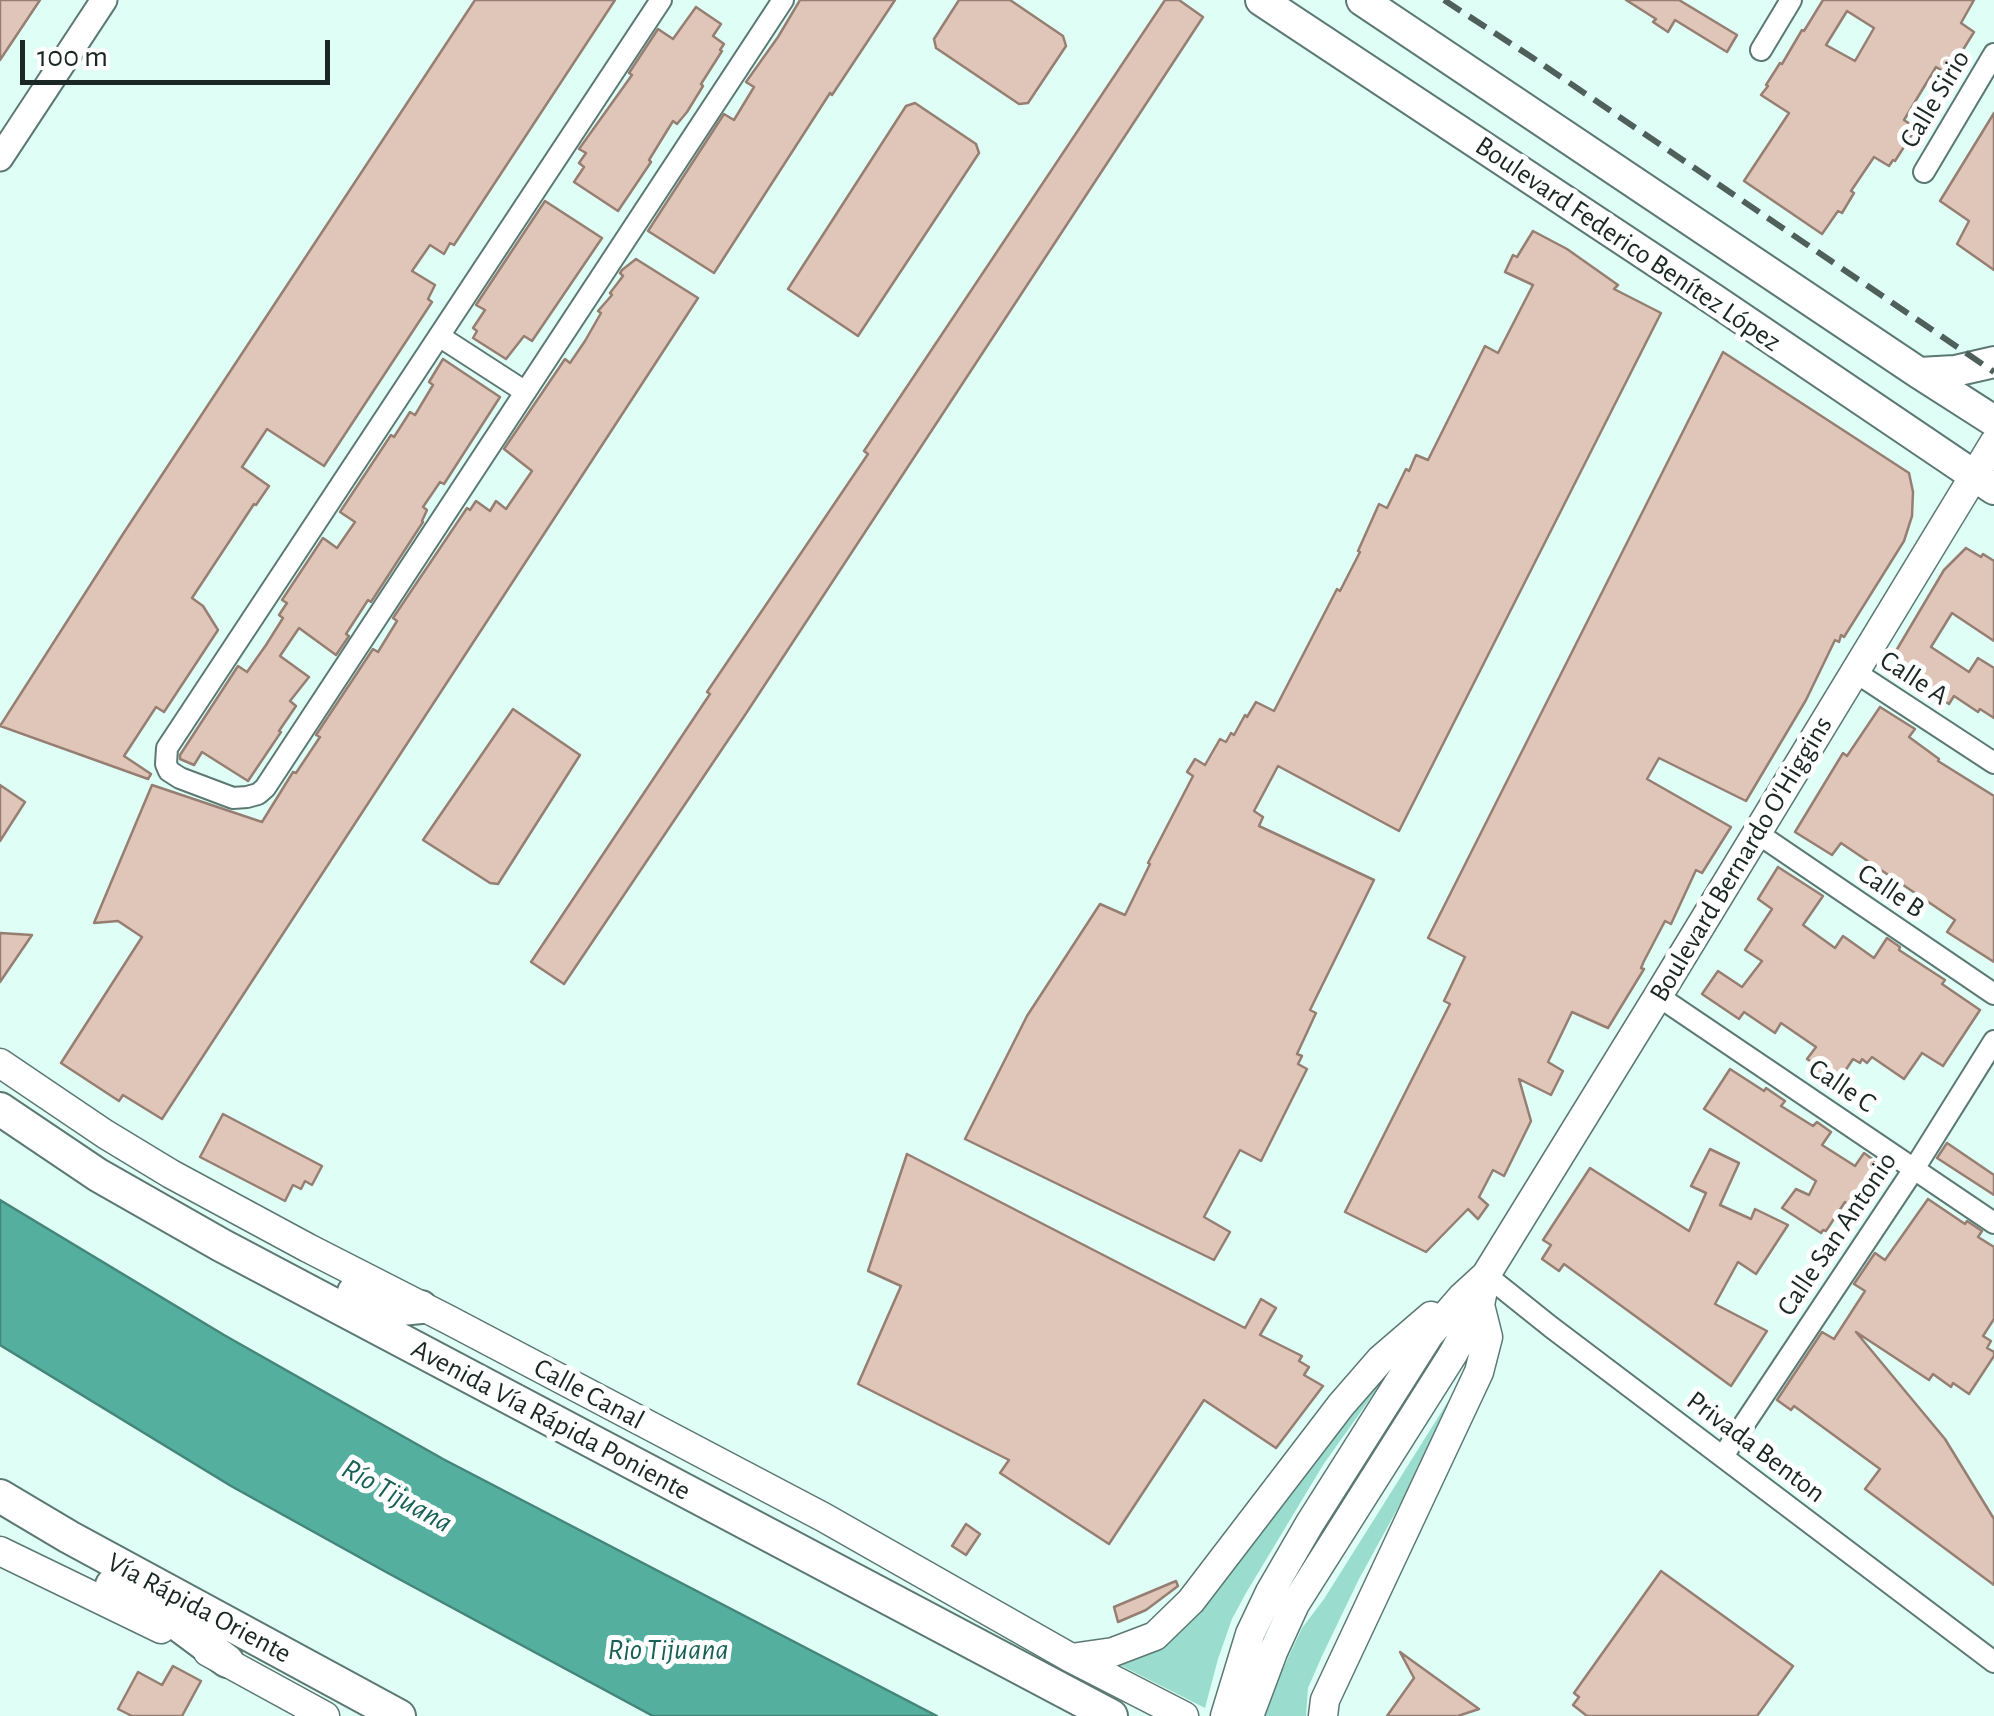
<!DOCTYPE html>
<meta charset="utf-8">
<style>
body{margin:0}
#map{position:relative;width:1994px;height:1716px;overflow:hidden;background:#dffef6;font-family:"Alegreya Sans",sans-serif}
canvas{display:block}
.scale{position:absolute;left:20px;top:40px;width:310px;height:45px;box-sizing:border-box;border:5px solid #1b2724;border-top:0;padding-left:12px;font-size:30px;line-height:35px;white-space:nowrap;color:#1b2724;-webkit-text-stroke:8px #fff;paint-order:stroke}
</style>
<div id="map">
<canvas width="1994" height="1716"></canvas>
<div class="scale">100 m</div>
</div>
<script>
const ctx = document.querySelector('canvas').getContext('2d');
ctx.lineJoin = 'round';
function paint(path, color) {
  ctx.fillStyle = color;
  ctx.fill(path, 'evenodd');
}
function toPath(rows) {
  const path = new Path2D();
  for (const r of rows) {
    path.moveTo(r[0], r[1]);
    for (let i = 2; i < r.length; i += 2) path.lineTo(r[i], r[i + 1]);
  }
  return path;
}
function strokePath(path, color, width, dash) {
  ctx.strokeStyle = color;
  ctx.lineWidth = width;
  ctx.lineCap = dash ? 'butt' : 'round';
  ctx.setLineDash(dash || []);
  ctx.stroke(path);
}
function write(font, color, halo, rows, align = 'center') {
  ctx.font = font + ' "Alegreya Sans",sans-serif';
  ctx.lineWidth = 10;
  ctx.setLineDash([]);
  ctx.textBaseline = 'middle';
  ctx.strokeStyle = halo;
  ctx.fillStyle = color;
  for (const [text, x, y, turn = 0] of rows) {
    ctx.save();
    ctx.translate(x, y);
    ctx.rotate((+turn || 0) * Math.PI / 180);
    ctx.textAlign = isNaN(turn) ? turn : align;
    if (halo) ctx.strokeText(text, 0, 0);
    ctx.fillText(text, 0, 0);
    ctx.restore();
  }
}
const green = toPath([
 [1396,1362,1323,1465,1246,1593,1232,1619,1218,1659,1205,1708,1108,1659,1123,1655],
 [1471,1365,1428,1453,1359,1579,1322,1656,1308,1688,1306,1716,1264,1716,1272,1692,1302,1628,1324,1599]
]);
const water = toPath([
 [0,1200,224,1335,443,1459,937,1716,653,1716,386,1572,231,1486,0,1345,0,1200]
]);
const building = toPath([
 [0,0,40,0,0,60,0,0],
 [475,0,615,0,454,245,450,243,444,254,430,245,412,271,435,285,428,299,432,302,324,466,267,429,242,467,269,486,256,505,254,504,192,598,203,606,218,630,164,712,156,707,124,756,151,774,148,779,0,726,123,534,475,0],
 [800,0,895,0,832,95,830,93,714,273,648,231,724,114,734,120,754,87,746,82,778,37,800,0],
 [959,0,1010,0,1063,36,1066,46,1028,103,1019,104,936,48,934,39,959,0],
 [1165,0,1179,0,1203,17,745,715,564,984,531,962,710,694,707,692,868,454,864,451,1165,0],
 [1626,0,1679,0,1737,35,1727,52,1675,20,1668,32,1653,22,1656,19,1626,0],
 [1823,0,1974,0,1961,23,1974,32,1948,74,1936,67,1904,120,1916,128,1895,161,1893,160,1889,166,1874,157,1851,191,1854,193,1842,213,1838,211,1822,234,1744,181,1789,113,1761,95,1768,86,1766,85,1780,63,1782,64,1802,30,1804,31,1823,0],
 [1847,11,1874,28,1855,61,1826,45,1847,11],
 [696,7,721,24,713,36,724,44,720,50,722,51,701,84,703,86,687,112,677,124,673,121,649,160,651,162,618,211,574,182,584,167,579,163,586,153,579,149,632,75,629,73,658,29,673,39,696,7],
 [915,103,976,144,979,153,858,336,788,289,906,106,915,103],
 [1994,113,1994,270,1957,244,1969,221,1940,201,1994,113],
 [545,201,602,238,532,341,524,336,506,359,473,338,477,331,473,328,485,310,476,305,545,201],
 [1533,231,1567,249,1618,285,1614,289,1661,313,1399,831,1278,766,1254,811,1263,817,1259,826,1374,880,1310,1010,1316,1013,1297,1054,1302,1056,1298,1064,1307,1069,1261,1161,1240,1150,1204,1217,1230,1232,1214,1260,965,1139,1027,1016,1100,904,1125,915,1150,864,1148,863,1193,776,1187,772,1195,759,1205,765,1220,739,1226,742,1231,733,1234,735,1245,715,1247,717,1256,702,1274,711,1337,589,1340,591,1360,552,1358,551,1379,504,1387,508,1406,469,1409,471,1416,455,1428,460,1485,346,1498,353,1533,285,1505,272,1513,255,1517,257,1533,231],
 [636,259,698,298,162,1119,123,1095,119,1101,61,1063,142,937,118,921,94,923,152,785,262,822,293,772,296,773,320,737,316,735,373,649,378,652,397,621,393,618,467,508,470,510,476,501,490,511,496,501,506,509,532,471,504,449,565,359,570,363,585,341,601,313,598,311,612,295,610,293,623,276,620,273,622,270,636,259],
 [1723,352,1909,473,1913,492,1912,516,1904,541,1844,637,1841,635,1839,642,1835,640,1806,700,1746,801,1659,758,1647,779,1731,827,1702,873,1696,870,1671,924,1665,921,1644,961,1641,968,1644,969,1608,1028,1572,1012,1548,1062,1563,1071,1551,1095,1519,1079,1531,1121,1504,1176,1493,1170,1479,1197,1488,1205,1478,1219,1468,1209,1426,1252,1345,1212,1450,1004,1444,1001,1465,957,1428,938,1723,352],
 [443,359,500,397,444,484,440,482,423,507,427,510,422,521,423,522,371,602,368,600,346,634,349,636,336,655,299,628,280,656,309,677,290,701,296,706,279,731,281,732,248,781,202,752,194,765,180,759,180,755,238,666,247,672,266,645,283,618,279,615,287,603,282,600,323,538,337,548,355,522,340,512,391,435,394,437,410,412,415,415,433,385,429,382,443,359],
 [1966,548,1981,557,1983,554,1994,561,1994,641,1952,613,1931,647,1969,672,1978,658,1994,668,1994,718,1980,709,1978,712,1954,696,1949,704,1927,690,1928,688,1914,679,1917,674,1902,666,1904,663,1893,656,1944,570,1966,548],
 [1880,707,1915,729,1909,737,1939,759,1938,761,1994,796,1994,962,1947,932,1955,920,1841,843,1832,855,1795,832,1843,753,1847,756,1880,707],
 [513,709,580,755,498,884,490,883,423,840,513,709],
 [0,785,25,802,0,841,0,785],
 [1778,867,1823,896,1803,925,1835,948,1843,936,1874,958,1887,938,1900,947,1899,950,1945,980,1942,984,1980,1010,1943,1066,1922,1053,1904,1079,1872,1057,1867,1063,1862,1059,1860,1063,1853,1059,1834,1088,1815,1076,1818,1066,1807,1059,1816,1047,1781,1023,1775,1033,1744,1012,1739,1019,1702,994,1718,971,1742,987,1762,961,1745,950,1772,909,1758,899,1778,867],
 [0,933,32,935,0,982,0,933],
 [1730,1069,1764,1091,1766,1088,1785,1101,1781,1106,1813,1126,1817,1122,1831,1132,1822,1145,1855,1166,1864,1153,1878,1163,1850,1205,1845,1202,1826,1231,1823,1230,1821,1233,1782,1208,1796,1189,1809,1195,1816,1181,1704,1109,1730,1069],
 [223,1114,322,1166,312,1185,305,1181,301,1189,293,1185,285,1201,200,1157,223,1114],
 [1947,1143,1994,1175,1994,1195,1937,1158,1947,1143],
 [1710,1149,1739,1163,1720,1205,1751,1219,1755,1209,1788,1225,1756,1274,1738,1262,1715,1304,1767,1331,1731,1386,1564,1264,1559,1271,1542,1259,1551,1245,1543,1240,1590,1168,1689,1231,1706,1193,1691,1186,1710,1149],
 [907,1154,1245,1328,1261,1299,1276,1308,1260,1335,1302,1356,1299,1361,1309,1367,1304,1375,1323,1386,1276,1448,1204,1400,1109,1544,1000,1473,1009,1460,858,1384,901,1286,868,1271,907,1154],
 [1928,1199,1965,1224,1967,1221,1982,1231,1978,1237,1994,1247,1994,1319,1983,1336,1991,1341,1987,1348,1994,1352,1994,1356,1969,1394,1953,1383,1951,1387,1933,1374,1929,1380,1856,1332,1945,1439,1994,1519,1994,1585,1865,1489,1880,1469,1794,1406,1791,1410,1777,1400,1822,1332,1834,1339,1865,1291,1854,1284,1875,1253,1885,1260,1928,1199],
 [966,1524,980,1534,966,1555,952,1546,966,1524],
 [1661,1571,1793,1666,1757,1716,1587,1716,1573,1705,1579,1697,1574,1693,1661,1571],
 [1176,1581,1178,1586,1146,1610,1118,1622,1114,1607,1176,1581],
 [1400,1652,1479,1709,1458,1716,1387,1716,1414,1678,1400,1652],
 [173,1666,201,1681,182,1716,132,1716,118,1709,138,1672,162,1685,173,1666]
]);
const minor = toPath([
 [661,0,167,748,166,764,169,771,180,778,233,798,247,797,258,794,265,788,783,0],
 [1761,50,1791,0],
 [1924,172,1994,54],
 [439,336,524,391],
 [1855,672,1994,763],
 [1757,833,1994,994],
 [1658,996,1994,1223],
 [1486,1275,1551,1327,1994,1662],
 [1723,1456,1914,1169,1994,1041]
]);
const tertiary = toPath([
 [0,158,104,0]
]);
const secondary = toPath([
 [0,1063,105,1134,171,1174,308,1248,449,1320,823,1517,1071,1658,1184,1716],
 [0,1551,161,1629],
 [208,1652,325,1716],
 [1071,1658,1113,1652,1155,1636,1191,1601,1341,1405,1381,1359,1431,1316],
 [1225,1716,1250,1634,1270,1592,1310,1523,1429,1335,1462,1297,1486,1275,1658,996,1994,443],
 [1249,1716,1273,1652,1295,1604,1453,1354,1480,1305,1486,1275],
 [1323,1716,1325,1700,1479,1372,1488,1337,1480,1305]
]);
const primary = toPath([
 [1261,0,1713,299,1994,489],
 [1362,0,1919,373,1994,421],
 [1919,373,1955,371,1994,362]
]);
const trunk = toPath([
 [0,1109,98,1175,221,1245,1111,1716],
 [354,1292,390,1310,421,1307],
 [0,1496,69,1537,399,1716],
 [112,1585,172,1620,227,1661]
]);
const rail = toPath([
 [1444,0,1533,58,1994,372]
]);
const streetNames = [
 ["Calle Sirio",1935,99,-59],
 ["Boulevard Federico Benítez López",1628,244,34],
 ["Calle A",1914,678,33],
 ["Boulevard Bernardo O'Higgins",1741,859,-59],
 ["Calle B",1891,891,34],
 ["Calle C",1842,1086,34],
 ["Calle San Antonio",1837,1234,-56],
 ["Calle Canal",589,1394,28],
 ["Avenida Vía Rápida Poniente",551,1420,28],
 ["Privada Benton",1756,1447,37],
 ["Vía Rápida Oriente",199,1608,28]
];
const waterNames = [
 ["Río Tijuana",397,1496,29],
 ["Rio Tijuana",668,1650]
];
paint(green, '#9addce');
paint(water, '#55af9e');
strokePath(water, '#448679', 2.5);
paint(building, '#dfc6b8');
strokePath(building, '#967f72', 2.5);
strokePath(minor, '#5c7872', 24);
strokePath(tertiary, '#5c7872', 29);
strokePath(secondary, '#5c7872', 31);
strokePath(primary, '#5c7872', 34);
strokePath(trunk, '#5c7872', 36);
strokePath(minor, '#fff', 20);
strokePath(tertiary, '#fff', 25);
strokePath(secondary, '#fff', 28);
strokePath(primary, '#fff', 30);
strokePath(trunk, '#fff', 32);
strokePath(rail, '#4f605b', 6, [20, 10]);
write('28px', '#1b2724', '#fff', streetNames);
write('italic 30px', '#186154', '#fff', waterNames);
</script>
